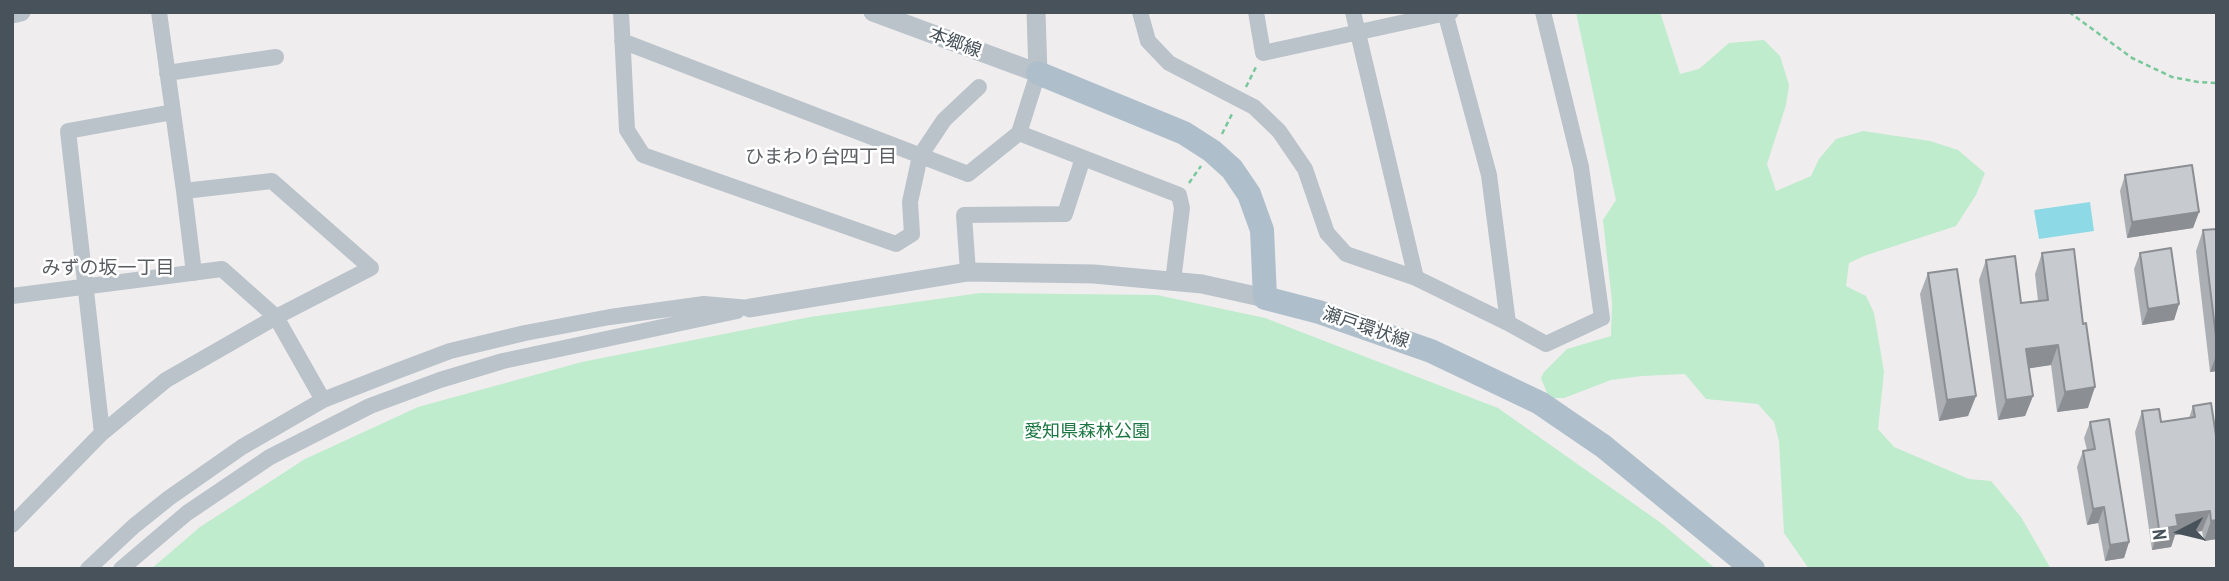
<!DOCTYPE html>
<meta charset="utf-8">
<style>
body{margin:0}
#map{position:relative;width:2229px;height:581px;overflow:hidden;background:#f0edee;font-family:"PT Sans Narrow",sans-serif}
canvas{display:block}
.frame{position:absolute;inset:0;border:14px solid #47525a;pointer-events:none}
.north{position:absolute;left:2145px;top:497px;width:70px;height:70px;-webkit-text-stroke:5px #fff;paint-order:stroke;rotate:263deg;font-size:19px;font-weight:700;line-height:28px;text-align:center;color:#47525a}
.north::after{content:'';display:block;margin:auto;width:24px;height:32px;background:#47525a;clip-path:polygon(50% 0,100% 100%,50% 72%,0 100%)}
</style>
<div id="map">
<canvas width="2229" height="581"></canvas>
<div class="frame"></div>
<div class="north">N</div>
</div>
<script>
const ctx = document.querySelector('canvas').getContext('2d');
ctx.lineJoin = 'round';
function paint(path, color) {
  ctx.fillStyle = color;
  ctx.fill(path, 'evenodd');
}
function toPath(rows) {
  const path = new Path2D();
  for (const r of rows) {
    path.moveTo(r[0], r[1]);
    for (let i = 2; i < r.length; i += 2) path.lineTo(r[i], r[i + 1]);
  }
  return path;
}
function strokePath(path, color, width, dash) {
  ctx.strokeStyle = color;
  ctx.lineWidth = width;
  ctx.lineCap = dash ? 'butt' : 'round';
  ctx.setLineDash(dash || []);
  ctx.stroke(path);
}
function write(font, color, halo, rows, align = 'center') {
  ctx.font = font + ' "PT Sans Narrow","Noto Sans JP",sans-serif';
  ctx.lineWidth = 5;
  ctx.setLineDash([]);
  ctx.textBaseline = 'middle';
  ctx.strokeStyle = halo;
  ctx.fillStyle = color;
  for (const [text, x, y, turn = 0] of rows) {
    ctx.save();
    ctx.translate(x, y);
    ctx.rotate((+turn || 0) * Math.PI / 180);
    ctx.textAlign = isNaN(turn) ? turn : align;
    if (halo) ctx.strokeText(text, 0, 0);
    ctx.fillText(text, 0, 0);
    ctx.restore();
  }
}
const green = toPath([
 [1576,12,1660,12,1680,74,1699,69,1729,43,1764,40,1780,56,1789,85,1786,105,1767,164,1776,191,1811,176,1819,159,1836,139,1863,131,1930,141,1958,150,1985,173,1976,195,1956,226,1864,256,1849,263,1846,286,1866,296,1874,313,1884,372,1878,429,1894,447,1969,479,1991,481,2021,517,2051,569,1809,569,1784,533,1779,441,1774,422,1758,404,1706,399,1685,374,1642,376,1611,380,1564,398,1549,398,1541,378,1544,372,1567,349,1611,336,1612,302,1603,220,1616,200],
 [980,293,1157,295,1265,318,1498,408,1661,523,1716,569,151,569,200,527,305,459,418,407,582,362,810,317]
]);
const water = toPath([
 [2090,202,2094,231,2039,239,2034,210]
]);
const path = toPath([
 [2069,12,2132,58,2172,77,2198,82,2217,83],
 [1246,87,1257,65],
 [1222,134,1233,112],
 [1189,183,1201,166]
]);
const minor = toPath([
 [159,12,184,191,194,273],
 [621,12,627,130,643,155,896,244,912,234,910,202,920,156,944,120,979,87],
 [1140,12,1148,41,1169,63,1254,107,1279,131,1305,169,1327,233,1346,254,1416,278,1508,323,1546,344,1602,318,1581,167,1543,12],
 [1256,12,1263,53,1451,12],
 [1353,12,1416,278],
 [1445,12,1489,175,1508,323],
 [622,41,968,174,1019,133,1038,73],
 [167,73,276,57],
 [1019,133,1179,195,1182,208,1173,281],
 [968,272,964,215,1065,214,1083,158],
 [12,296,222,269,276,317,323,400],
 [102,433,68,131,173,112],
 [12,525,102,433,166,380,276,317,371,268,272,181,184,191],
 [88,569,134,526,169,498,242,447,323,400,397,371,450,351,525,333,610,317,704,304,750,308],
 [121,569,187,513,270,457,370,406,440,380,503,361,737,311]
]);
const tertiary = toPath([
 [873,12,1038,73,1036,12],
 [12,14,21,12],
 [750,308,968,272,1094,274,1202,284,1265,298]
]);
const primary = toPath([
 [1038,73,1184,133,1212,151,1232,169,1249,194,1262,230,1265,298,1319,312,1431,351,1540,403,1603,446,1753,569]
]);
const wall = toPath([
 [2125,175,2199,212,2193,228,2127,238,2120,191],
 [2217,229,2217,371,2210,372,2196,251,2203,230],
 [2042,253,2088,408,2057,412,2051,365,2029,368,2033,396,2025,416,1998,420,1979,280,1986,260,2021,303,2038,301,2035,274],
 [2140,253,2179,304,2174,320,2142,325,2134,269],
 [1928,273,1976,396,1968,416,1939,421,1920,294],
 [2193,406,2217,442,2217,539,2204,541,2202,531,2175,535,2171,547,2152,550,2135,432,2142,411,2161,422,2189,418],
 [2090,422,2129,542,2124,558,2105,561,2098,523,2087,525,2077,467,2083,451,2087,450,2084,438]
]);
const shadedWall = toPath([
 [2199,212,2193,228,2127,238,2132,222],
 [2179,304,2174,320,2142,325,2148,309],
 [2058,345,2051,365,2019,370,2026,349],
 [2217,353,2217,371,2210,372],
 [2095,387,2088,408,2057,412,2065,392],
 [1976,396,1968,416,1939,421,1947,400],
 [2033,396,2025,416,1998,420,2006,400],
 [2104,507,2098,523,2087,525,2093,509],
 [2210,511,2202,531,2175,535,2171,547,2152,550,2159,529,2176,515],
 [2217,520,2217,539,2204,541,2211,521],
 [2129,542,2124,558,2105,561,2110,545]
]);
const building = toPath([
 [2192,165,2199,212,2132,222,2125,175,2192,165],
 [2217,229,2217,345,2203,230,2217,229],
 [2171,248,2179,304,2148,309,2140,253,2171,248],
 [2074,249,2083,324,2086,323,2095,387,2065,392,2058,345,2026,349,2033,396,2006,400,1986,260,2015,256,2021,303,2048,300,2042,253,2074,249],
 [1957,269,1976,396,1947,400,1928,273,1957,269],
 [2211,403,2217,442,2217,520,2211,521,2210,511,2176,515,2178,526,2159,529,2142,411,2159,409,2161,422,2195,417,2193,406,2211,403],
 [2109,419,2129,542,2110,545,2104,507,2093,509,2083,451,2095,449,2090,422,2109,419]
]);
const streetNames = [
 ["本郷線",955,43,20],
 ["瀬戸環状線",1366,328,19]
];
const parkNames = [
 ["愛知県森林公園",1087,432]
];
const neighbourhoodNames = [
 ["ひまわり台四丁目",821,158],
 ["みずの坂一丁目",108,269]
];
paint(green, '#beeccc');
paint(water, '#8ddae6');
strokePath(path, '#78c89b', 2.5, [5, 3.5]);
strokePath(minor, '#bac3ca', 16);
strokePath(tertiary, '#bac3ca', 19);
strokePath(primary, '#aebfcb', 24);
paint(wall, '#abafb3');
paint(shadedWall, '#8b8e92');
paint(building, '#c7cbd0');
strokePath(building, '#8b8e92', 2);
write('18px', '#47525a', '#fff', streetNames);
write('18px', '#1c7743', '#fff', parkNames);
write('19px', '#5a5e62', '#fff', neighbourhoodNames);
</script>
